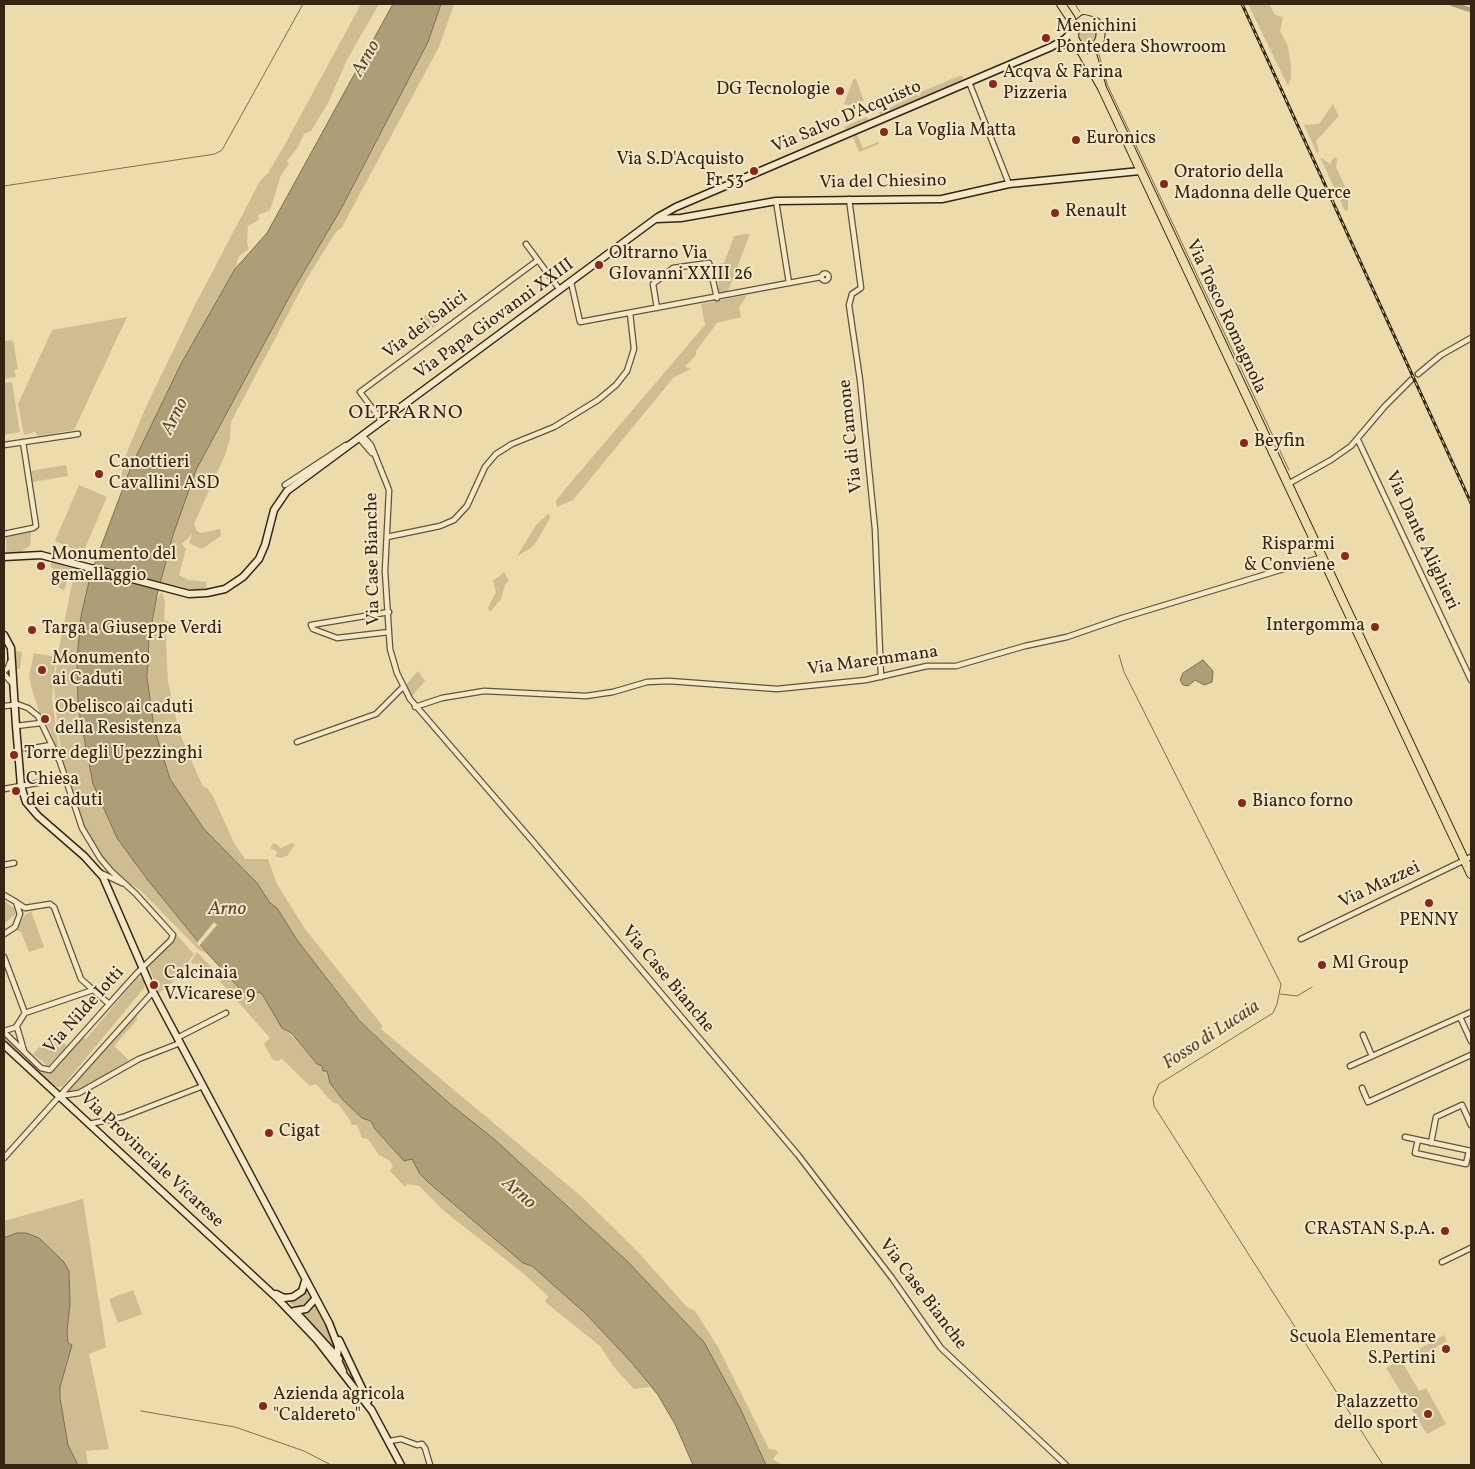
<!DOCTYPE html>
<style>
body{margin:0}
#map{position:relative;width:1475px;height:1469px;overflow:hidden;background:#ecdcab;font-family:Vollkorn,serif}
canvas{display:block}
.frame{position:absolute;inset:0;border:5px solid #362511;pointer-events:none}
</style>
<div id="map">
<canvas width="1475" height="1469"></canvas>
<div class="frame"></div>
</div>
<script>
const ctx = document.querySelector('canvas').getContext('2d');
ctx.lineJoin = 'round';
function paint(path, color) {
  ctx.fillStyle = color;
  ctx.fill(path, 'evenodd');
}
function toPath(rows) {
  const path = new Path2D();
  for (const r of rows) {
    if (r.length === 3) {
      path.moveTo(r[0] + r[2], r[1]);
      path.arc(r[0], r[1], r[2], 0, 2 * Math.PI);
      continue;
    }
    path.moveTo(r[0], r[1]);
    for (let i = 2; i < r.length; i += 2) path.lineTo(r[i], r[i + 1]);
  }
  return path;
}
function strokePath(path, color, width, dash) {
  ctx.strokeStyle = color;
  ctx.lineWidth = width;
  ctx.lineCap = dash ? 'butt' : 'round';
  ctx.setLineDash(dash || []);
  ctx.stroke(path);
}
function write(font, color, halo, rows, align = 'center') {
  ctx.font = font + ' Vollkorn,serif';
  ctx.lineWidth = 4;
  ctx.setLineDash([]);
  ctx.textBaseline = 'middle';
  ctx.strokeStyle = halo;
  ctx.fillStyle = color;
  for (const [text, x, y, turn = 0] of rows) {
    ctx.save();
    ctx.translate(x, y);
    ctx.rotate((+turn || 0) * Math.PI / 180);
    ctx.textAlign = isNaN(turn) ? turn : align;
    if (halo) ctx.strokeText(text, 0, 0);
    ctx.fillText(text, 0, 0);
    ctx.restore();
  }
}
const green = toPath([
 [361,4,379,4,347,60,328,103,311,131,304,134,298,147,287,161,289,164,281,175,270,210,258,215,259,220,248,226,247,242,249,249,239,256,235,270,181,364,127,478,125,476,121,478,125,457,145,409,196,303,260,181,268,173,284,146],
 [441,4,454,4,439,47,342,227,336,232,306,280,231,422,230,439,225,455,194,524,197,531,201,533,220,529,221,536,202,549,189,543,192,534,182,544,186,549,179,575,189,580,206,582,207,589,182,589,160,583,173,535,196,470,292,292,341,209,428,42],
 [1248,4,1269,4,1275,15,1283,17,1280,31,1288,46,1291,66,1291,78,1288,86],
 [1087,33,11],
 [959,76,963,76,962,82,882,115,878,113,916,95,920,96,921,92],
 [856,79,864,101,848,105,844,104,853,80],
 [1333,104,1339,116,1316,141,1319,152,1317,153,1304,125,1319,124],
 [866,117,869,120,868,122,847,131,844,127],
 [857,135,863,148,878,142,879,144,859,152,853,137],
 [1320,157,1330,164,1334,157,1337,159,1336,167,1348,193,1348,210,1345,211],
 [746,234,750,234,728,291,719,293,717,264,724,263,734,236],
 [747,295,739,308,741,317,717,323,696,351,696,355,685,367,691,369,674,377,573,500,557,507,556,501,566,488,705,325,701,304],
 [431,312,439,323,429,331,420,319],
 [127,317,74,430,38,436,35,432,24,435,18,404,52,330],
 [13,340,18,369,14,370,16,377,4,379,4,341],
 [12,382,20,432,4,435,4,383],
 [66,465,68,476,32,482,30,471],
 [79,485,107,497,83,553,55,541],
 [549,513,550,518,537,541,531,548,517,556,536,525],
 [31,532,30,546,21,552,7,555,6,537],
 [52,562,73,568,70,581,58,570,56,572,53,571,53,568,50,567],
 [75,569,91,573,81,616,77,659,78,706,93,784,117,838,207,954,199,950,140,890,118,876,107,864,84,826,72,794,64,765,58,732,54,688,58,653],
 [52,572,61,580,62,578,67,581,64,591,49,580],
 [504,572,509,581,505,584,501,599,490,612,488,608,496,592,493,581],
 [162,592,165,603,164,620,177,625,167,625,166,646,168,681,179,732,203,787,207,788,213,796,234,843,245,859,268,859,277,884,305,929,382,1025,381,1029,582,1197,638,1252,687,1307,695,1311,718,1347,769,1449,776,1450,778,1453,774,1457,774,1460,783,1465,766,1465,740,1408,704,1342,628,1262,494,1139,450,1104,393,1053,360,1020,297,940,277,908,270,904,257,883,204,829,170,779,158,746,150,710,147,660,157,599],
 [16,651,22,652,20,669,15,668],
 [34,653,56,657,52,699,60,759,53,744,55,742,46,722,43,724,31,686,29,675],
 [418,671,425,681,412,696,406,685],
 [274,843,281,848,292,843,295,844,287,856,281,858,275,856,278,852,270,848],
 [4,901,12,907,16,907,18,912,4,924],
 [31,911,44,947,29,952,21,932,16,930,25,915],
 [177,935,194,954,172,983,159,993,149,967],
 [197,952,216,972,215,975,206,972,196,963,193,964,191,962],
 [221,966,243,992,254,996,259,992,262,994,285,1029,317,1064,327,1070,328,1077,371,1121,384,1140,407,1161,412,1158,420,1174,429,1183,523,1263,532,1266,586,1314,632,1363,650,1387,634,1389,613,1366,600,1346,545,1302,548,1296,524,1274,444,1211,419,1186,407,1184,405,1187,390,1171,393,1166,390,1161,379,1155,368,1139,362,1138,357,1125,351,1125,350,1120,338,1104,332,1102,316,1084,310,1086,281,1058,279,1061,273,1060,264,1044,270,1038,216,977,222,971,219,967],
 [138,977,145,979,144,988,62,1087,57,1087,52,1084,4,1040,4,1036,41,1070,50,1072,83,1037,86,1039],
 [136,1013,137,1020,114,1046,129,1060,78,1092,70,1092,69,1088],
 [52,1037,57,1037,67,1046,48,1066,33,1054,45,1041],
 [83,1199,106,1347,89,1354,109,1449,86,1451,88,1465,4,1465,4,1221],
 [306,1289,312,1300,311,1304,298,1310,288,1301,299,1298],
 [133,1290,142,1314,118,1323,109,1299],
 [315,1305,334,1341,336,1351,303,1314,311,1311],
 [1444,1335,1447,1341,1404,1365,1419,1391,1426,1388,1446,1424,1427,1434,1386,1368]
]);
const water = toPath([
 [393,4,441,4,428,42,341,209,292,292,196,470,173,535,157,595,149,640,147,677,154,728,170,779,204,829,257,883,270,903,277,908,297,940,359,1020,393,1053,450,1104,494,1139,628,1262,704,1342,740,1408,766,1465,693,1465,675,1424,658,1395,632,1363,586,1314,532,1266,523,1263,429,1183,420,1174,412,1159,404,1161,375,1129,371,1121,362,1118,343,1100,330,1083,327,1071,323,1071,322,1066,317,1064,291,1033,282,1028,262,994,259,992,251,996,243,992,208,954,147,879,117,838,93,784,78,706,77,659,81,616,91,573,99,552,131,467,181,364,235,269,267,233,393,4],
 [1203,660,1213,671,1212,682,1204,685,1195,680,1188,686,1183,685,1180,680,1183,673,1203,660],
 [17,1233,26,1233,39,1238,63,1261,69,1271,70,1304,67,1331,68,1343,72,1345,60,1387,60,1398,68,1445,78,1465,4,1465,4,1238,17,1233]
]);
const pier = toPath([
 [214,922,217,925,199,946,197,943]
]);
const stream = toPath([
 [1075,4,1080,12],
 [1098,51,1107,84,1289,470],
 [4,186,215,154,222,150,303,4],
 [1119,655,1124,672,1281,984,1277,1004,1273,1013,1159,1084,1153,1098,1154,1106,1383,1465],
 [1280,994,1297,996,1312,987],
 [141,1411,235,1427,304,1451,331,1465]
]);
const canal = toPath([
 [1452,4,1471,10]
]);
const streetTunnel = toPath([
 [22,750,28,749]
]);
const street = toPath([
 [969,82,1009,184],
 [849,199,861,288,852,294,849,305,860,380,875,529,881,677],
 [776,201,789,283],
 [526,244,560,290],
 [825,277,3.5],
 [571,282,580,322,821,277],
 [657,308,653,284,673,268,709,263,717,298],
 [1418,374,1441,355,1471,338],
 [382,421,360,392,538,260],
 [362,435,371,445,389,490,385,571,390,649,397,673,410,699,535,844,798,1155,892,1278,941,1348,1066,1465],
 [359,438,372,453],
 [1358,440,1471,680],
 [4,445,78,434],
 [1288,484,1331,460,1351,446,1385,406,1411,380],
 [285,485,346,445],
 [4,534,33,528,36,526,23,442],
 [387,537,440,526,454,520,467,506,485,467,496,454,512,444,554,427,598,400,616,385,627,371,634,349,630,313],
 [389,612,311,625,313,629,337,638,389,632],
 [4,671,8,668,10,662],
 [4,674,12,683],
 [4,706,14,705],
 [415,707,442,698,484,691,586,696,613,692,647,682,669,681,777,689,866,680,927,666,956,666,1025,646,1067,637,1122,618,1323,557],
 [16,726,41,723],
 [297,742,376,714,403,687],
 [28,749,51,745],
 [4,789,65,778],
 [4,865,14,863],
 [101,873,122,883],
 [4,895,16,902,20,914,15,927,4,934],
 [17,903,25,908,50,904,54,907,81,979,109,1004],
 [1301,939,1471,857],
 [4,957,25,1013,93,990],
 [1460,1017,1471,1041],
 [16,1027,25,1013],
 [4,1031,17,1027,24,1051],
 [4,1032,41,1068,50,1070,137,973,171,940,173,935,136,894,111,871,100,858,82,828,60,762,38,716,28,708,14,703],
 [1363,1035,1372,1056],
 [177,1038,226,1013],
 [1350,1066,1471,1012],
 [1362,1088,1368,1102,1471,1055],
 [60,1096,79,1093,139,1059,180,1043],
 [89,1124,123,1117,203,1086],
 [1405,1137,1471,1151],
 [1418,1140,1415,1153,1466,1164,1469,1151],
 [1431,1143,1436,1117,1462,1105,1471,1125],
 [4,1158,153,992],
 [1442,1262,1471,1248],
 [390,1441,401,1439,417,1445,422,1444,425,1448,430,1465]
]);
const secondary = toPath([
 [1062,44,1073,46,1081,52],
 [656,219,681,218,776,201,942,199,1009,184,1140,171],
 [4,557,41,555,189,594,207,593,225,589,243,577,259,559,265,545,274,510,287,491,658,217,676,207,1051,47,1065,39,1074,29],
 [4,635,11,648,16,726,21,786,26,802,38,816,84,856,103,877,153,992,329,1323,338,1346,337,1358,343,1371],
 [4,1045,277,1298,317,1340,372,1411],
 [276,1294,284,1298,293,1297,302,1291,305,1281],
 [294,1311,306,1309,315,1299],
 [295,1311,339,1359],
 [339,1340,368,1401],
 [371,1409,401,1465]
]);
const primary = toPath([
 [1061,4,1071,19,1074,28],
 [1102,88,1092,54,1100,39,1101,30,1096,22,1084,19,1075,26,1074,38,1102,88,1471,874]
]);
const rail = toPath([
 [1242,4,1471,503]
]);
const markers = [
 [1046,38,5,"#8f2418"],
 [993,84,5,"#8f2418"],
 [840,91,5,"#8f2418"],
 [884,132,5,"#8f2418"],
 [1076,140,5,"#8f2418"],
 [754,171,5,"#8f2418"],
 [1164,184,5,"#8f2418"],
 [1055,213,5,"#8f2418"],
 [599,265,5,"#8f2418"],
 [1244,443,5,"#8f2418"],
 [99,474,5,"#8f2418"],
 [1345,556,5,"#8f2418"],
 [41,566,5,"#8f2418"],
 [1375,627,5,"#8f2418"],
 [32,630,5,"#8f2418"],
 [42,670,5,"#8f2418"],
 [45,719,5,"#8f2418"],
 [14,755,5,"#8f2418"],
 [16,791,5,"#8f2418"],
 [1242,803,5,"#8f2418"],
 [1429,903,5,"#8f2418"],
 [1322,965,5,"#8f2418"],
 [154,985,5,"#8f2418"],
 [269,1133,5,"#8f2418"],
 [1445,1231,5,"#8f2418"],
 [1446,1349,5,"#8f2418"],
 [263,1406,5,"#8f2418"],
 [1428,1414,5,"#8f2418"]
];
const poiNames = [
 ["Menichini",1056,28],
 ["Pontedera Showroom",1056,49],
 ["Acqva & Farina",1003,74],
 ["Pizzeria",1003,95],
 ["DG Tecnologie",830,91,"right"],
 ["La Voglia Matta",894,132],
 ["Euronics",1086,140],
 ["Via S.D'Acquisto",744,161,"right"],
 ["Fr 53",744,182,"right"],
 ["Oratorio della",1174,174],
 ["Madonna delle Querce",1174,195],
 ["Renault",1065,213],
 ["Oltrarno Via",609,255],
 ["GIovanni XXIII 26",609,276],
 ["Beyfin",1254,443],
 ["Canottieri",109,464],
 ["Cavallini ASD",109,485],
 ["Risparmi",1335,546,"right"],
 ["& Conviene",1335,567,"right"],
 ["Monumento del",51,556],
 ["gemellaggio",51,577],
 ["Intergomma",1365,627,"right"],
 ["Targa a Giuseppe Verdi",42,630],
 ["Monumento",52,660],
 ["ai Caduti",52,681],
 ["Obelisco ai caduti",55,709],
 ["della Resistenza",55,730],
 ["Torre degli Upezzinghi",24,755],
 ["Chiesa",26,781],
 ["dei caduti",26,802],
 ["Bianco forno",1252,803],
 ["PENNY",1429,922,"center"],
 ["Ml Group",1332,965],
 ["Calcinaia",164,975],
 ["V.Vicarese 9",164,996],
 ["Cigat",279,1133],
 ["CRASTAN S.p.A.",1435,1231,"right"],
 ["Scuola Elementare",1436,1339,"right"],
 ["S.Pertini",1436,1360,"right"],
 ["Azienda agricola",273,1396],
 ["\"Caldereto\"",273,1417],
 ["Palazzetto",1418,1404,"right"],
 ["dello sport",1418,1425,"right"]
];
const streetNames = [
 ["Via Salvo D'Acquisto",847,118,-23],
 ["Via del Chiesino",883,183,-1],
 ["Via Tosco Romagnola",1225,317,65],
 ["Via Papa Giovanni XXIII",495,320,-36],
 ["Via dei Salici",426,326,-37],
 ["Via di Camone",852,436,-96],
 ["Via Dante Alighieri",1421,541,65],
 ["Via Case Bianche",374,559,-91],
 ["Via Maremmana",873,662,-8],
 ["Via Mazzei",1380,886,-25],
 ["Via Case Bianche",667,980,50],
 ["Via Nilde Iotti",85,1011,-48],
 ["Via Provinciale Vicarese",151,1161,43],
 ["Via Case Bianche",922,1295,53]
];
const waterNames = [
 ["Arno",367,59,-60],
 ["Arno",176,417,-63],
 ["Arno",227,911],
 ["Fosso di Lucaia",1212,1036,-33],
 ["Arno",518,1194,41]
];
const quarterNames = [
 ["OLTRARNO",406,414]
];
paint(green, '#cdbd91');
paint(water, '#ae9e77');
strokePath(water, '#7e6e4e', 1);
paint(pier, '#ecdcab');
strokePath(stream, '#7e6e4e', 1);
strokePath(canal, '#ae9e77', 4.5);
strokePath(streetTunnel, '#c8b78c', 4.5, [4.5, 2]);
strokePath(street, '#645338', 7);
strokePath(secondary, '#362511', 9);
strokePath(primary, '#362511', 10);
strokePath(street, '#f3e8c8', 4.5);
strokePath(secondary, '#f3e8c8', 6);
strokePath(primary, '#ecdcab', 8);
strokePath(rail, '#362511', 3);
strokePath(rail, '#f3e8c8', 1, [4]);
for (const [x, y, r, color] of markers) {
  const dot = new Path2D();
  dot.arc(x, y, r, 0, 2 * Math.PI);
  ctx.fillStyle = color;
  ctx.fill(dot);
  strokePath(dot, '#f3e8c8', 2);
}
write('18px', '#362511', '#f3e8c8', poiNames, 'left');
write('18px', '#362511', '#f3e8c8', streetNames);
write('italic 19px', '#5a4930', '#f3e8c8', waterNames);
ctx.letterSpacing = '1px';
write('20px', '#362511', '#f3e8c8', quarterNames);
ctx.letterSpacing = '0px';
</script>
